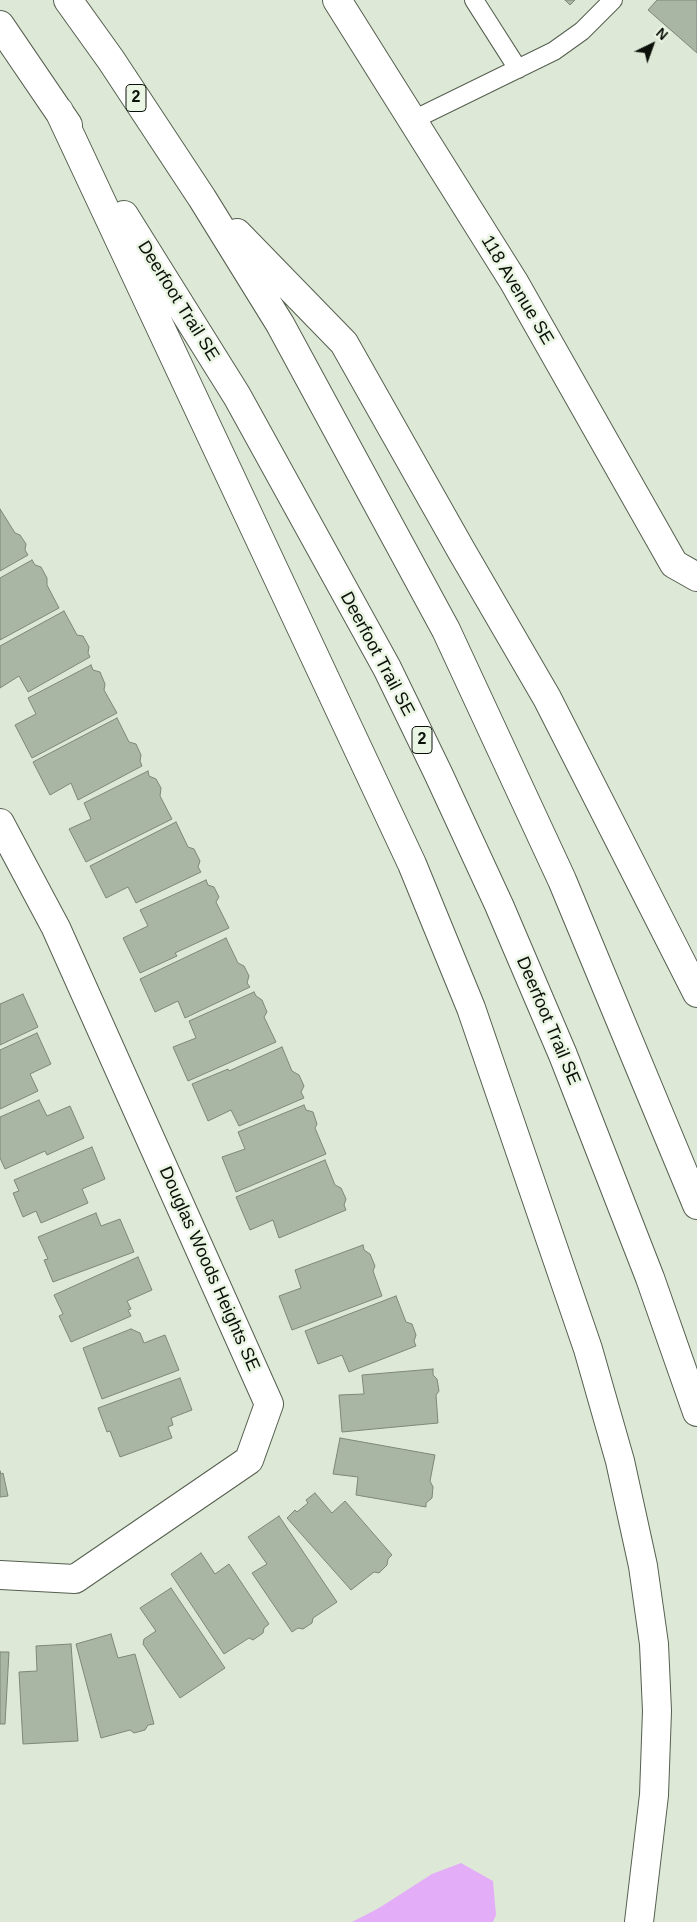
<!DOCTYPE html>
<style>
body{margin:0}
#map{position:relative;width:697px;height:1922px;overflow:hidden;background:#dde9d6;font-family:Helvetica,sans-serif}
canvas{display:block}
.north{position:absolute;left:627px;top:20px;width:50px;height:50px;-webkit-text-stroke:4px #eaf6e3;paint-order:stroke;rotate:42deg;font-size:14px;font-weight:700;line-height:20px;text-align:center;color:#0c100a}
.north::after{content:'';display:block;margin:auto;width:18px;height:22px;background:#0c100a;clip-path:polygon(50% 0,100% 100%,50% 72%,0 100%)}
</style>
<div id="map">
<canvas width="697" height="1922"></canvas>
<div class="north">N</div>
</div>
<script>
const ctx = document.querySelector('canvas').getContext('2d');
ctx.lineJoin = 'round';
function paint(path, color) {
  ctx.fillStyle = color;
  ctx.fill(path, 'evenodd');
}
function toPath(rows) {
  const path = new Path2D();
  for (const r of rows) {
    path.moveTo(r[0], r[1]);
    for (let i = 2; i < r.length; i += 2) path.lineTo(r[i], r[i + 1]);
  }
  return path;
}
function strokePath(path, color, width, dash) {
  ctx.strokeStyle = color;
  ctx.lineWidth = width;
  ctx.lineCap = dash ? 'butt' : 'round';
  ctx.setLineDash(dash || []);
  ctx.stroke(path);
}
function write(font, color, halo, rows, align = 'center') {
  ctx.font = font + ' Helvetica,sans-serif';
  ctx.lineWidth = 5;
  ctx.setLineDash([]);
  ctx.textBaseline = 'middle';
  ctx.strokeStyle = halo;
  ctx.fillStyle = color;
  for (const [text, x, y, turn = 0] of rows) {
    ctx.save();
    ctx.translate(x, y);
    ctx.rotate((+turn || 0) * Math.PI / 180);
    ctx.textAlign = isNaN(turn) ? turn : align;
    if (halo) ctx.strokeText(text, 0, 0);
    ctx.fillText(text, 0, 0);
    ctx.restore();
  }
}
const water = toPath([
 [461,1863,493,1881,496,1915,493,1922,352,1922,379,1908,432,1874]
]);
const building = toPath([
 [565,0,575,0,570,5,565,0],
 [657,0,697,0,697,53,648,10,657,0],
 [0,509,15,533,20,535,26,544,25,550,28,555,0,571,0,509],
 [32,560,35,565,41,567,47,578,47,585,59,608,0,640,0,578,32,560],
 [64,611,77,635,83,636,89,647,88,653,90,657,28,692,19,676,0,688,0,646,64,611],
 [91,665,93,670,100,672,105,684,104,690,117,713,32,758,15,725,36,714,28,698,91,665],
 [117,718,129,742,136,744,141,755,140,761,142,766,78,800,71,783,50,795,33,762,117,718],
 [148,771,149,776,156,779,161,788,160,796,172,819,86,862,69,829,91,819,84,803,148,771],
 [176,822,188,847,194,849,200,861,198,867,201,872,136,903,128,887,106,898,90,866,176,822],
 [206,880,208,885,214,887,219,897,216,902,229,928,175,953,177,956,140,973,123,938,148,926,140,910,206,880],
 [226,938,238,963,244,966,249,976,247,983,250,987,185,1018,178,1001,155,1012,140,979,226,938],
 [254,992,256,996,262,1000,267,1012,264,1017,276,1042,188,1081,173,1047,196,1038,189,1021,254,992],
 [23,994,38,1027,0,1045,0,1004,23,994],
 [37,1033,51,1064,30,1074,38,1091,0,1109,0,1050,37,1033],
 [282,1047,292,1071,299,1075,304,1086,301,1092,304,1098,239,1126,231,1110,208,1121,192,1084,228,1069,229,1071,282,1047],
 [39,1100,47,1116,70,1106,84,1138,47,1155,45,1151,5,1169,0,1158,0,1117,39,1100],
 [304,1105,306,1110,313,1112,317,1124,315,1128,326,1154,236,1192,222,1157,245,1149,238,1132,304,1105],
 [92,1147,105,1179,82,1189,88,1203,41,1223,36,1211,23,1217,13,1193,19,1191,14,1180,92,1147],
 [325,1160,335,1185,341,1188,346,1199,344,1205,346,1210,279,1238,273,1220,250,1230,236,1197,325,1160],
 [96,1213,101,1226,120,1219,134,1252,53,1282,44,1260,48,1259,38,1237,96,1213],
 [363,1245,364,1250,370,1254,375,1266,373,1271,382,1296,292,1330,279,1296,301,1288,295,1270,363,1245],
 [138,1257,152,1290,127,1301,131,1309,128,1310,131,1316,71,1342,59,1316,63,1314,54,1295,138,1257],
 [396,1296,406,1322,412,1324,416,1335,414,1341,416,1346,349,1372,342,1355,318,1364,305,1331,396,1296],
 [131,1329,140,1333,144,1343,165,1335,179,1370,102,1399,83,1348,131,1329],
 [433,1369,433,1375,437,1379,439,1391,436,1395,438,1423,342,1432,339,1395,364,1394,362,1375,433,1369],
 [180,1378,192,1410,171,1418,173,1425,168,1427,172,1438,120,1457,110,1431,107,1432,98,1408,180,1378],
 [340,1438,435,1455,430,1481,433,1487,432,1498,426,1503,426,1507,356,1495,358,1477,333,1474,340,1438],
 [0,1471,1,1474,3,1473,8,1496,0,1497,0,1471],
 [315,1493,332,1513,345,1501,392,1555,388,1559,387,1565,379,1573,374,1572,351,1590,287,1518,295,1510,297,1512,308,1503,306,1500,315,1493],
 [279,1516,337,1602,313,1618,312,1623,303,1629,298,1628,292,1632,252,1573,267,1564,248,1537,279,1516],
 [201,1553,215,1574,229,1564,269,1624,264,1628,263,1633,253,1640,249,1638,224,1654,171,1574,201,1553],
 [171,1588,225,1668,180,1698,143,1644,144,1639,156,1631,140,1608,171,1588],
 [111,1634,118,1658,135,1654,154,1724,148,1725,145,1730,134,1733,130,1730,101,1738,76,1644,111,1634],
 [71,1644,78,1741,23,1744,19,1672,37,1671,36,1646,71,1644],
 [0,1652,9,1652,5,1724,0,1724,0,1652]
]);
const lane = toPath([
 [474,0,518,69],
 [413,120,554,51,582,31,613,0]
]);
const street = toPath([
 [337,0,514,282,674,564,697,577],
 [0,823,56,928,269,1404,249,1460,75,1579,0,1575]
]);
const highway = toPath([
 [68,0,111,60,202,198,280,324,446,630,562,880,697,1205],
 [0,25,68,125],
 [59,111,412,864,471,1008,588,1349,620,1461,643,1566,654,1644,657,1711,654,1795,639,1922],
 [124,215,237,396,387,668,438,773,499,905,563,1055,650,1278,697,1412],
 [237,233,344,343,461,550,547,698,697,993]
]);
const shields = [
 [136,98,20],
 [422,740,20]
];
const shieldNames = [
 ["2",136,98],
 ["2",422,740]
];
const streetNames = [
 ["118 Avenue SE",517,290,59],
 ["Deerfoot Trail SE",178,301,58],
 ["Deerfoot Trail SE",377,654,62],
 ["Deerfoot Trail SE",548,1021,67],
 ["Douglas Woods Heights SE",209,1269,66]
];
paint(water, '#e3adf7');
paint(building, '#aab6a4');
strokePath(building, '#7d8877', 1);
strokePath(lane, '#555f4f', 20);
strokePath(street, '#555f4f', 30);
strokePath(highway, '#555f4f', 30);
strokePath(lane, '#fff', 18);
strokePath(street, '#fff', 28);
strokePath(highway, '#fff', 28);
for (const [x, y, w] of shields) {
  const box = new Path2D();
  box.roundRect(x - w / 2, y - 13.5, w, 27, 4);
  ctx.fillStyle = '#eaf6e3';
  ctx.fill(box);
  strokePath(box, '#0c100a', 1);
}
write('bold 16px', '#0c100a', null, shieldNames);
write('18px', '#0c100a', '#eaf6e3', streetNames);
</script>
